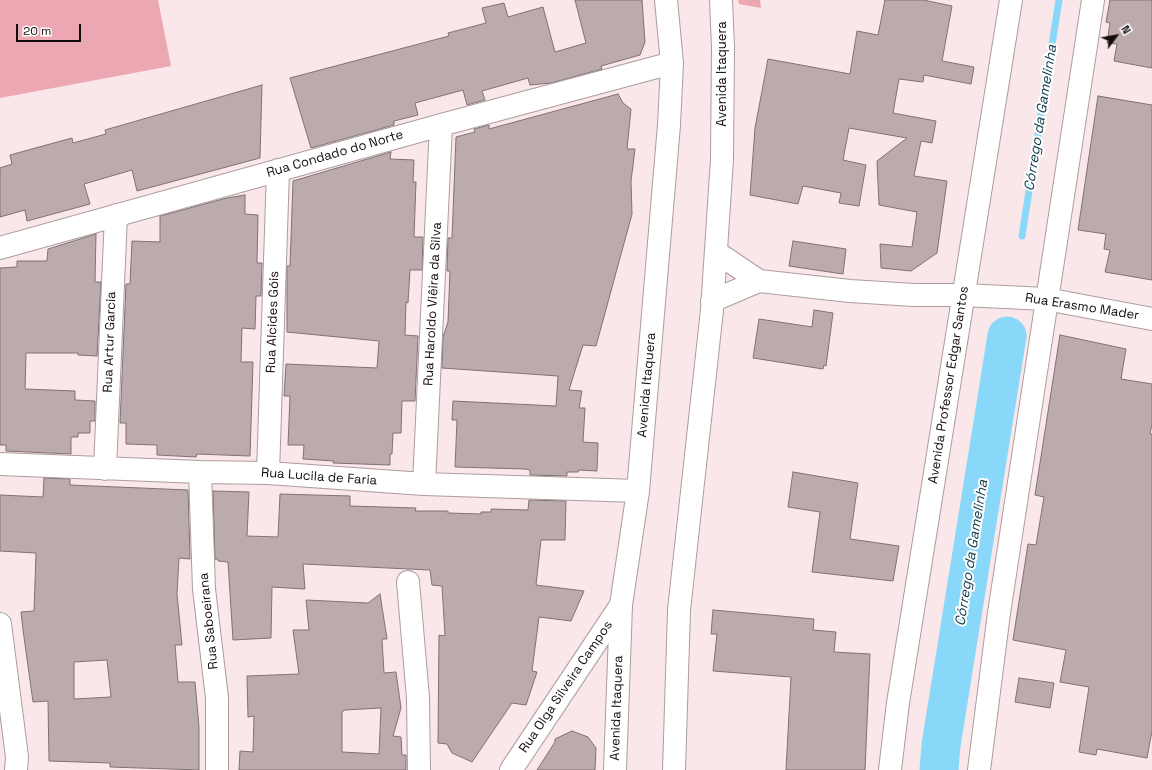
<!DOCTYPE html>
<meta charset="utf-8">
<style>
body{margin:0}
#map{position:relative;width:1152px;height:770px;overflow:hidden;background:#fae7e9;font-family:"Space Grotesk",sans-serif}
canvas{display:block}
.north{position:absolute;left:1096px;top:16px;width:40px;height:40px;-webkit-text-stroke:3px #fff;paint-order:stroke;rotate:58deg;font-size:11px;font-weight:700;line-height:16px;text-align:center;color:#120c0d}
.north::after{content:'';display:block;margin:auto;width:14px;height:18px;background:#120c0d;clip-path:polygon(50% 0,100% 100%,50% 72%,0 100%)}
.scale{position:absolute;left:16px;top:24px;width:65px;height:18px;box-sizing:border-box;border:2px solid #120c0d;border-top:0;padding-left:5px;font-size:12px;line-height:14px;white-space:nowrap;color:#120c0d;-webkit-text-stroke:3px #fff;paint-order:stroke}
</style>
<div id="map">
<canvas width="1152" height="770"></canvas>
<div class="north">N</div>
<div class="scale">20 m</div>
</div>
<script>
const ctx = document.querySelector('canvas').getContext('2d');
ctx.lineJoin = 'round';
function paint(path, color) {
  ctx.fillStyle = color;
  ctx.fill(path, 'evenodd');
}
function toPath(rows) {
  const path = new Path2D();
  for (const r of rows) {
    path.moveTo(r[0], r[1]);
    for (let i = 2; i < r.length; i += 2) path.lineTo(r[i], r[i + 1]);
  }
  return path;
}
function strokePath(path, color, width, dash) {
  ctx.strokeStyle = color;
  ctx.lineWidth = width;
  ctx.lineCap = dash ? 'butt' : 'round';
  ctx.setLineDash(dash || []);
  ctx.stroke(path);
}
function write(font, color, halo, rows, align = 'center') {
  ctx.font = font + ' "Space Grotesk",sans-serif';
  ctx.lineWidth = 4;
  ctx.setLineDash([]);
  ctx.textBaseline = 'middle';
  ctx.strokeStyle = halo;
  ctx.fillStyle = color;
  for (const [text, x, y, turn = 0] of rows) {
    ctx.save();
    ctx.translate(x, y);
    ctx.rotate((+turn || 0) * Math.PI / 180);
    ctx.textAlign = isNaN(turn) ? turn : align;
    if (halo) ctx.strokeText(text, 0, 0);
    ctx.fillText(text, 0, 0);
    ctx.restore();
  }
}
const green = toPath([
 [0,0,158,0,171,66,0,98],
 [738,0,760,0,761,8,739,4]
]);
const stream = toPath([
 [1022,236,1059,0]
]);
const river = toPath([
 [939,770,941,745,1007,336]
]);
const building = toPath([
 [575,0,642,0,645,42,640,55,601,66,602,69,551,83,530,85,528,78,482,91,485,100,467,105,463,90,415,103,418,115,394,121,394,125,311,148,290,78,449,36,448,33,486,23,482,8,504,3,508,17,543,7,555,52,586,43,575,0],
 [885,0,923,0,952,6,942,61,974,67,971,84,924,75,923,82,899,79,893,113,936,121,932,143,921,141,914,176,947,181,937,253,911,271,881,268,880,244,912,247,917,212,879,205,877,161,907,138,849,128,843,160,866,165,859,206,839,203,841,193,803,186,798,204,750,195,755,128,768,59,850,74,857,31,878,35,885,0],
 [1110,0,1152,0,1152,68,1114,61,1117,44,1107,43,1110,23,1106,22,1110,0],
 [262,85,260,158,137,191,132,170,84,184,90,204,27,221,25,210,0,217,0,168,12,164,10,155,72,138,73,143,106,134,105,130,262,85],
 [618,94,623,103,631,109,627,149,635,149,631,181,632,214,596,346,583,345,569,390,582,391,579,408,585,408,583,442,598,443,597,471,579,470,578,472,567,472,567,476,530,475,530,470,525,469,455,467,457,420,452,420,453,401,556,406,558,376,442,368,443,337,448,322,450,271,447,271,448,238,452,238,456,137,475,132,474,129,489,125,489,129,618,94],
 [1098,96,1152,105,1152,280,1105,272,1110,250,1104,249,1106,234,1078,230,1098,96],
 [391,152,390,159,414,160,413,182,416,182,414,237,423,237,422,270,410,270,408,303,406,302,405,335,418,336,415,401,402,401,401,433,393,433,392,454,390,454,390,465,333,463,334,461,303,459,304,445,288,445,290,396,284,396,286,364,377,368,379,341,287,332,287,266,290,266,293,181,391,152],
 [245,195,245,214,258,215,257,263,262,263,261,296,256,296,255,329,242,328,241,362,253,362,250,456,197,454,196,457,157,455,157,445,126,444,126,423,120,423,126,284,130,284,132,241,160,242,160,216,227,198,245,195],
 [96,234,95,282,101,282,97,356,78,355,78,353,26,353,25,389,75,391,75,400,95,401,95,421,90,421,90,433,78,433,78,437,71,437,71,454,6,451,6,445,0,445,0,268,17,267,17,261,47,261,48,249,96,234],
 [793,241,846,249,843,274,789,266,793,241],
 [814,310,833,313,826,366,824,365,823,369,753,358,759,319,812,327,814,310],
 [1060,335,1126,349,1121,379,1152,384,1152,424,1150,434,1152,434,1152,731,1147,758,1097,749,1096,755,1079,752,1089,687,1060,682,1066,650,1013,640,1028,544,1036,545,1044,497,1035,495,1060,335],
 [793,472,858,483,850,539,899,546,893,581,812,572,820,512,788,507,793,472],
 [44,478,70,479,70,485,188,490,190,559,179,558,177,594,182,645,175,645,178,682,195,682,199,727,199,770,110,767,110,763,49,761,48,701,33,702,23,630,21,612,34,611,36,553,0,551,0,495,43,497,44,478],
 [107,660,111,697,74,699,74,662,107,660],
 [213,491,249,492,247,536,278,537,280,494,350,496,350,506,416,508,415,511,448,511,448,513,481,514,481,512,491,512,491,509,528,510,529,500,566,501,565,540,541,540,536,585,584,591,571,621,539,617,532,671,537,672,526,705,512,703,472,762,452,753,447,744,438,743,439,635,445,636,442,586,432,585,430,570,303,564,305,589,272,587,271,638,233,640,228,562,218,561,218,559,215,559,213,491],
 [380,594,387,639,382,639,384,673,396,672,401,708,393,736,401,737,402,755,406,755,406,770,239,770,240,751,253,752,254,716,248,717,247,676,299,674,293,630,309,630,306,600,368,603,380,594],
 [381,708,379,754,342,752,342,712,345,710,381,708],
 [713,610,814,619,813,630,836,632,834,652,870,654,865,770,786,770,791,677,713,671,717,634,711,634,713,610],
 [1019,678,1054,683,1050,708,1015,702,1019,678],
 [572,731,588,737,596,748,595,770,537,770,555,742,555,739,572,731]
]);
const minor = toPath([
 [0,248,441,125,672,63],
 [716,252,759,281,850,291,914,295,963,295,1046,299,1152,319],
 [712,301,759,281],
 [0,464,200,472,268,473,424,484,638,491],
 [105,469,116,215],
 [200,472,204,589,217,698,217,770],
 [268,473,278,170],
 [424,484,441,125],
 [408,582,418,698,419,770],
 [0,624,17,757,16,770],
 [511,770,621,605]
]);
const major = toPath([
 [615,770,621,605,638,491,669,125,672,63,666,0],
 [674,770,679,610,712,310,722,159,723,47,721,0],
 [890,770,898,703,1011,0],
 [979,770,999,613,1093,0]
]);
const streetNames = [
 ["Avenida Itaquera",722,74,-90],
 ["Rua Condado do Norte",335,154,-16],
 ["Rua Haroldo Viêira da Silva",433,304,-87],
 ["Rua Erasmo Mader",1082,307,9],
 ["Rua Alcides Góis",273,322,-88],
 ["Rua Artur Garcia",110,342,-88],
 ["Avenida Itaquera",647,385,-85],
 ["Avenida Professor Edgar Santos",949,385,-81],
 ["Rua Lucila de Faria",319,477,4],
 ["Rua Saboeirana",209,621,-96],
 ["Rua Olga Silveira Campos",566,687,-56],
 ["Avenida Itaquera",617,708,-88]
];
const waterNames = [
 ["Córrego da Gamelinha",1041,118,-81],
 ["Córrego da Gamelinha",972,553,-81]
];
paint(green, '#eca8b2');
strokePath(stream, '#8ad8f9', 7);
strokePath(river, '#8ad8f9', 39);
paint(building, '#bcabad');
strokePath(building, '#817173', 1);
strokePath(minor, '#ad9c9e', 24);
strokePath(major, '#ad9c9e', 24);
strokePath(minor, '#fff', 22);
strokePath(major, '#fff', 22);
write('13px', '#120c0d', '#fff', streetNames);
write('italic 14px', '#083949', '#fff', waterNames);
</script>
